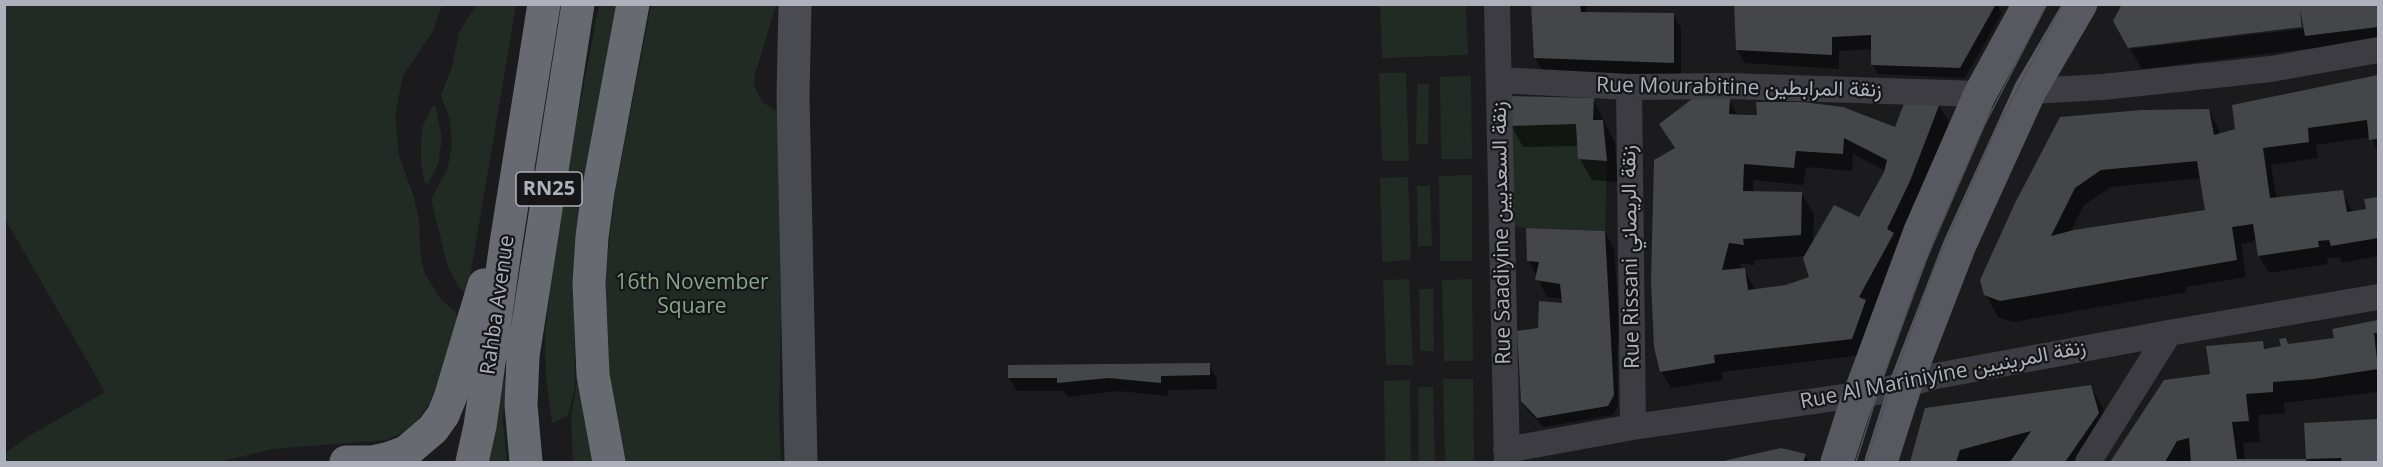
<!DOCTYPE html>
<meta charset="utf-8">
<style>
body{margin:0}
#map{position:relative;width:2383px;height:467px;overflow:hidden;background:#1b1a1d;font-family:"Open Sans",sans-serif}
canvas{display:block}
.frame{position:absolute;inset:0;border:6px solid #aeb1bb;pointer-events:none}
</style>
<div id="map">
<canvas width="2383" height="467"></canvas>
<div class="frame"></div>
</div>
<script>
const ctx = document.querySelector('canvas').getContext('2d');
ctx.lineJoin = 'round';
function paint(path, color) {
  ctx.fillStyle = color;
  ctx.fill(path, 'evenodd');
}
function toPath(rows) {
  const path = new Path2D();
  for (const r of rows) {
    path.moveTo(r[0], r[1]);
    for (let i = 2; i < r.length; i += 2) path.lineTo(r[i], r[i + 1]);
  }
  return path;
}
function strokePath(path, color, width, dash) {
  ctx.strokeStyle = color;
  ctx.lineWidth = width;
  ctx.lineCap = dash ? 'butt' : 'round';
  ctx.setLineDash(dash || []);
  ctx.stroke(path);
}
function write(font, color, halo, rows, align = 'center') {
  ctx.font = font + ' "Open Sans",Vazirmatn,sans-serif';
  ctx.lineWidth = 4.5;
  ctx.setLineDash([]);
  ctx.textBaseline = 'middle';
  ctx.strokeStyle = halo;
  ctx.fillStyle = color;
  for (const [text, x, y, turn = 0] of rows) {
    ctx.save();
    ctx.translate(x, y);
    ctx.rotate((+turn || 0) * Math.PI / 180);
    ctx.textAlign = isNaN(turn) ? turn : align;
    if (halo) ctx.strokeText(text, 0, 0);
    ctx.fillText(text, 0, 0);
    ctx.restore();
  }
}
const green = toPath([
 [5,5,442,5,433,31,403,76,395,115,399,155,414,197,419,221,421,260,425,274,441,299,458,315,436,387,429,404,418,420,403,432,386,440,272,449,219,462,5,462,4,454,29,436,105,392,5,219],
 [476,5,516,5,467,295,459,287,448,268,431,199,447,170,452,146,450,121,441,95,452,67,459,32],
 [599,5,617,5,574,301,575,387,568,416,552,423,546,378,545,332,553,268,573,141],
 [651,5,776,5,755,75,754,85,762,102,775,110,778,116,781,314,779,416,781,462,624,462,610,390,605,296,606,268,616,187],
 [1380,5,1466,5,1468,55,1382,58],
 [1379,73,1406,73,1409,161,1382,161],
 [1471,76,1472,159,1441,159,1440,77],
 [1417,84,1429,84,1428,144,1416,144],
 [433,105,436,107,442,139,438,164,428,184,424,182,421,162,421,138,423,125],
 [1576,124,1607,161,1605,231,1510,227,1509,126],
 [1472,175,1472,261,1440,261,1439,176],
 [1408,177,1411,260,1382,262,1380,178],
 [1417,186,1430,186,1432,246,1418,246],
 [1409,279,1413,365,1386,365,1383,280],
 [1472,279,1473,361,1444,361,1442,280],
 [1419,289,1433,289,1434,351,1420,351],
 [1443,379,1473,379,1474,462,1445,462],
 [503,380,506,380,503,421,507,462,487,462],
 [577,380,599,462,573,462,571,418],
 [1410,380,1411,462,1385,462,1384,381],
 [1418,387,1433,387,1435,462,1419,462]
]);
const shadow = toPath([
 [1533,4,1586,4,1587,14,1673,14,1681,28,1681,77,1543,72,1535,58],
 [1734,4,1997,4,2002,13,1965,78,1878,74,1873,65,1873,49,1839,51,1839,69,1745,63,1737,49],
 [2124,4,2378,4,2378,49,2318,57,2313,48,2142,69,2130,49,2309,28,2309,25,2129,46],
 [2378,77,2378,153,2371,137,2316,145,2318,158,2271,165,2277,199,2342,192,2353,213,2367,210,2366,200,2378,198,2378,256,2342,263,2339,257,2327,258,2328,264,2269,273,2259,256,2257,241,2241,244,2246,277,2186,287,2187,292,2013,322,1998,317,1986,295,2016,203,2209,111,2218,128,2220,135,2237,130,2234,106],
 [2201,178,2207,211,2069,234,2084,205,2111,187],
 [1593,99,1615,143,1618,182,1592,180,1580,159,1579,146,1523,147,1511,125],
 [1729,100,1738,116,1896,129,1939,105,1949,122,1862,355,1722,372,1723,380,1671,388,1661,371,1676,149,1661,124],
 [1853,154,1886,171,1859,219,1813,244,1814,214,1801,193,1753,193,1753,180,1803,185,1806,167,1852,171],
 [1806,256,1811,278,1787,287,1755,290,1744,269,1740,270,1741,264,1755,265,1754,260],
 [1605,232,1614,249,1621,343,1617,343,1618,405,1613,415,1544,427,1528,411,1522,401,1539,329,1563,304,1563,299,1547,297,1529,261],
 [2378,322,2378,392,2284,403,2285,413,2258,415,2260,442,2243,443,2245,460,2305,460,2307,462,2111,462,2165,381,2212,376,2262,343,2266,350,2336,340,2334,330],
 [1209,365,1217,379,1217,389,1168,390,1168,396,1118,391,1067,397,1064,391,1017,391,1009,378],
 [2090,386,2103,408,2110,435,2091,462,2012,462,2013,460,2004,462,1911,462,1926,410],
 [2378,421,2378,462,2310,462,2308,458,2305,424],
 [1781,449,1805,455,1809,462,1722,462]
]);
const building = toPath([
 [1531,4,1580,4,1581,12,1674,13,1674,63,1534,58],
 [1734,4,1996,4,1960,68,1871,65,1871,35,1832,37,1832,55,1736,50],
 [2122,4,2378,4,2378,27,2305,36,2300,9,2302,27,2128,48,2113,21],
 [2378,75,2378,139,2369,140,2367,120,2308,128,2309,142,2263,148,2270,198,2343,190,2347,212,2366,209,2364,199,2378,197,2378,238,2331,246,2329,240,2318,241,2319,247,2258,256,2253,224,2232,227,2237,260,2000,301,1984,295,1980,280,2015,203,2060,117,2142,110,2209,109,2214,135,2235,129,2232,105],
 [2197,161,2205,210,2074,230,2051,236,2075,188,2101,170],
 [1509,96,1594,98,1593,120,1603,120,1607,161,1578,159,1576,124,1509,126],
 [1692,99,1730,99,1729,114,1747,115,1757,115,1756,102,1803,102,1843,107,1895,127,1905,101,1940,103,1910,181,1887,229,1894,233,1859,297,1866,300,1852,339,1714,355,1715,363,1660,372,1654,347,1651,281,1654,160,1675,148,1659,124],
 [1844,138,1887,160,1884,172,1859,217,1834,205,1803,258,1809,277,1786,285,1748,290,1745,268,1722,270,1729,243,1744,245,1743,239,1801,235,1802,192,1743,191,1744,164,1794,168,1796,151,1843,154],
 [1526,228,1605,231,1614,395,1608,406,1537,418,1521,401,1517,331,1538,328,1539,301,1562,303,1560,284,1535,280,1539,262,1527,261],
 [2378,320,2378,333,2374,333,2378,369,2313,379,2273,382,2273,392,2246,394,2249,421,2232,422,2237,459,2306,459,2306,462,2191,462,2189,438,2177,441,2165,462,2110,462,2164,380,2210,374,2206,346,2263,341,2264,349,2281,346,2279,339,2286,338,2288,344,2334,338,2332,329],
 [1210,363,1210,375,1161,376,1161,383,1109,378,1057,383,1057,378,1008,378,1008,365],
 [2091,385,2099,413,2065,462,2010,462,2031,431,1960,450,1956,462,1910,462,1925,408],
 [2378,419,2378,462,2342,462,2341,458,2306,459,2304,423],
 [1781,448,1806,454,1803,462,1719,462]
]);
const street = toPath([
 [1497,4,1507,462],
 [1499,80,1629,87,1729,86,1980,94],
 [1629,87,1633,427],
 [2030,91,2103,87,2271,69,2378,50],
 [1506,450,1633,427,1878,392,1936,376,2169,333,2378,297],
 [2088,462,2169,333]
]);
const secondary = toPath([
 [795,4,793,96,801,462]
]);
const primary = toPath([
 [1837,462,1852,415,1920,231,1980,94,2029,4],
 [1881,462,1906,384,1959,247,2030,91,2081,4]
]);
const highway = toPath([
 [346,462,372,462,390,458,406,452,433,429,443,415,450,398,484,285],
 [472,462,480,426,506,243,544,4],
 [526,462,521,405,523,356,578,4],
 [609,462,593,375,589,283,592,237,598,192,633,4]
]);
const tram = toPath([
 [1856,462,1878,392,1923,267,1984,126,2047,4],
 [1866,462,1890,388,1933,271,1995,131,2063,4]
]);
const shields = [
 [549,189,66]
];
const shieldNames = [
 ["RN25",549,189]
];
const streetNames = [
 ["Rue Mourabitine زنقة المرابطين",1739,88,1],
 ["Rue Saadiyine زنقة السعديين",1502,233,-91],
 ["Rue Rissani زنقة الريصاني",1631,257,-91],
 ["Rahba Avenue",498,305,-82],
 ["Rue Al Mariniyine زنقة المرينيين",1943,375,-11]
];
const parkNames = [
 ["16th November",692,283],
 ["Square",692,307]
];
paint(green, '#222a24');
paint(shadow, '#0007');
paint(building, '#45464a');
strokePath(street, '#3c3c42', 26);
strokePath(secondary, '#4a4b51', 33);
strokePath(primary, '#585960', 33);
strokePath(highway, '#686a72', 33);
strokePath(tram, '#4f5056', 1.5);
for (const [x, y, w] of shields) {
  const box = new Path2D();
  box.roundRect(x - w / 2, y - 17, w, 34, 4.5);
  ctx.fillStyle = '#161518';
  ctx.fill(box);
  strokePath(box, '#aeb1bb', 1.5);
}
write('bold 20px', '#aeb1bb', null, shieldNames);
write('21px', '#aeb1bb', '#161518', streetNames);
write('21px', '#86a58a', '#161518', parkNames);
</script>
